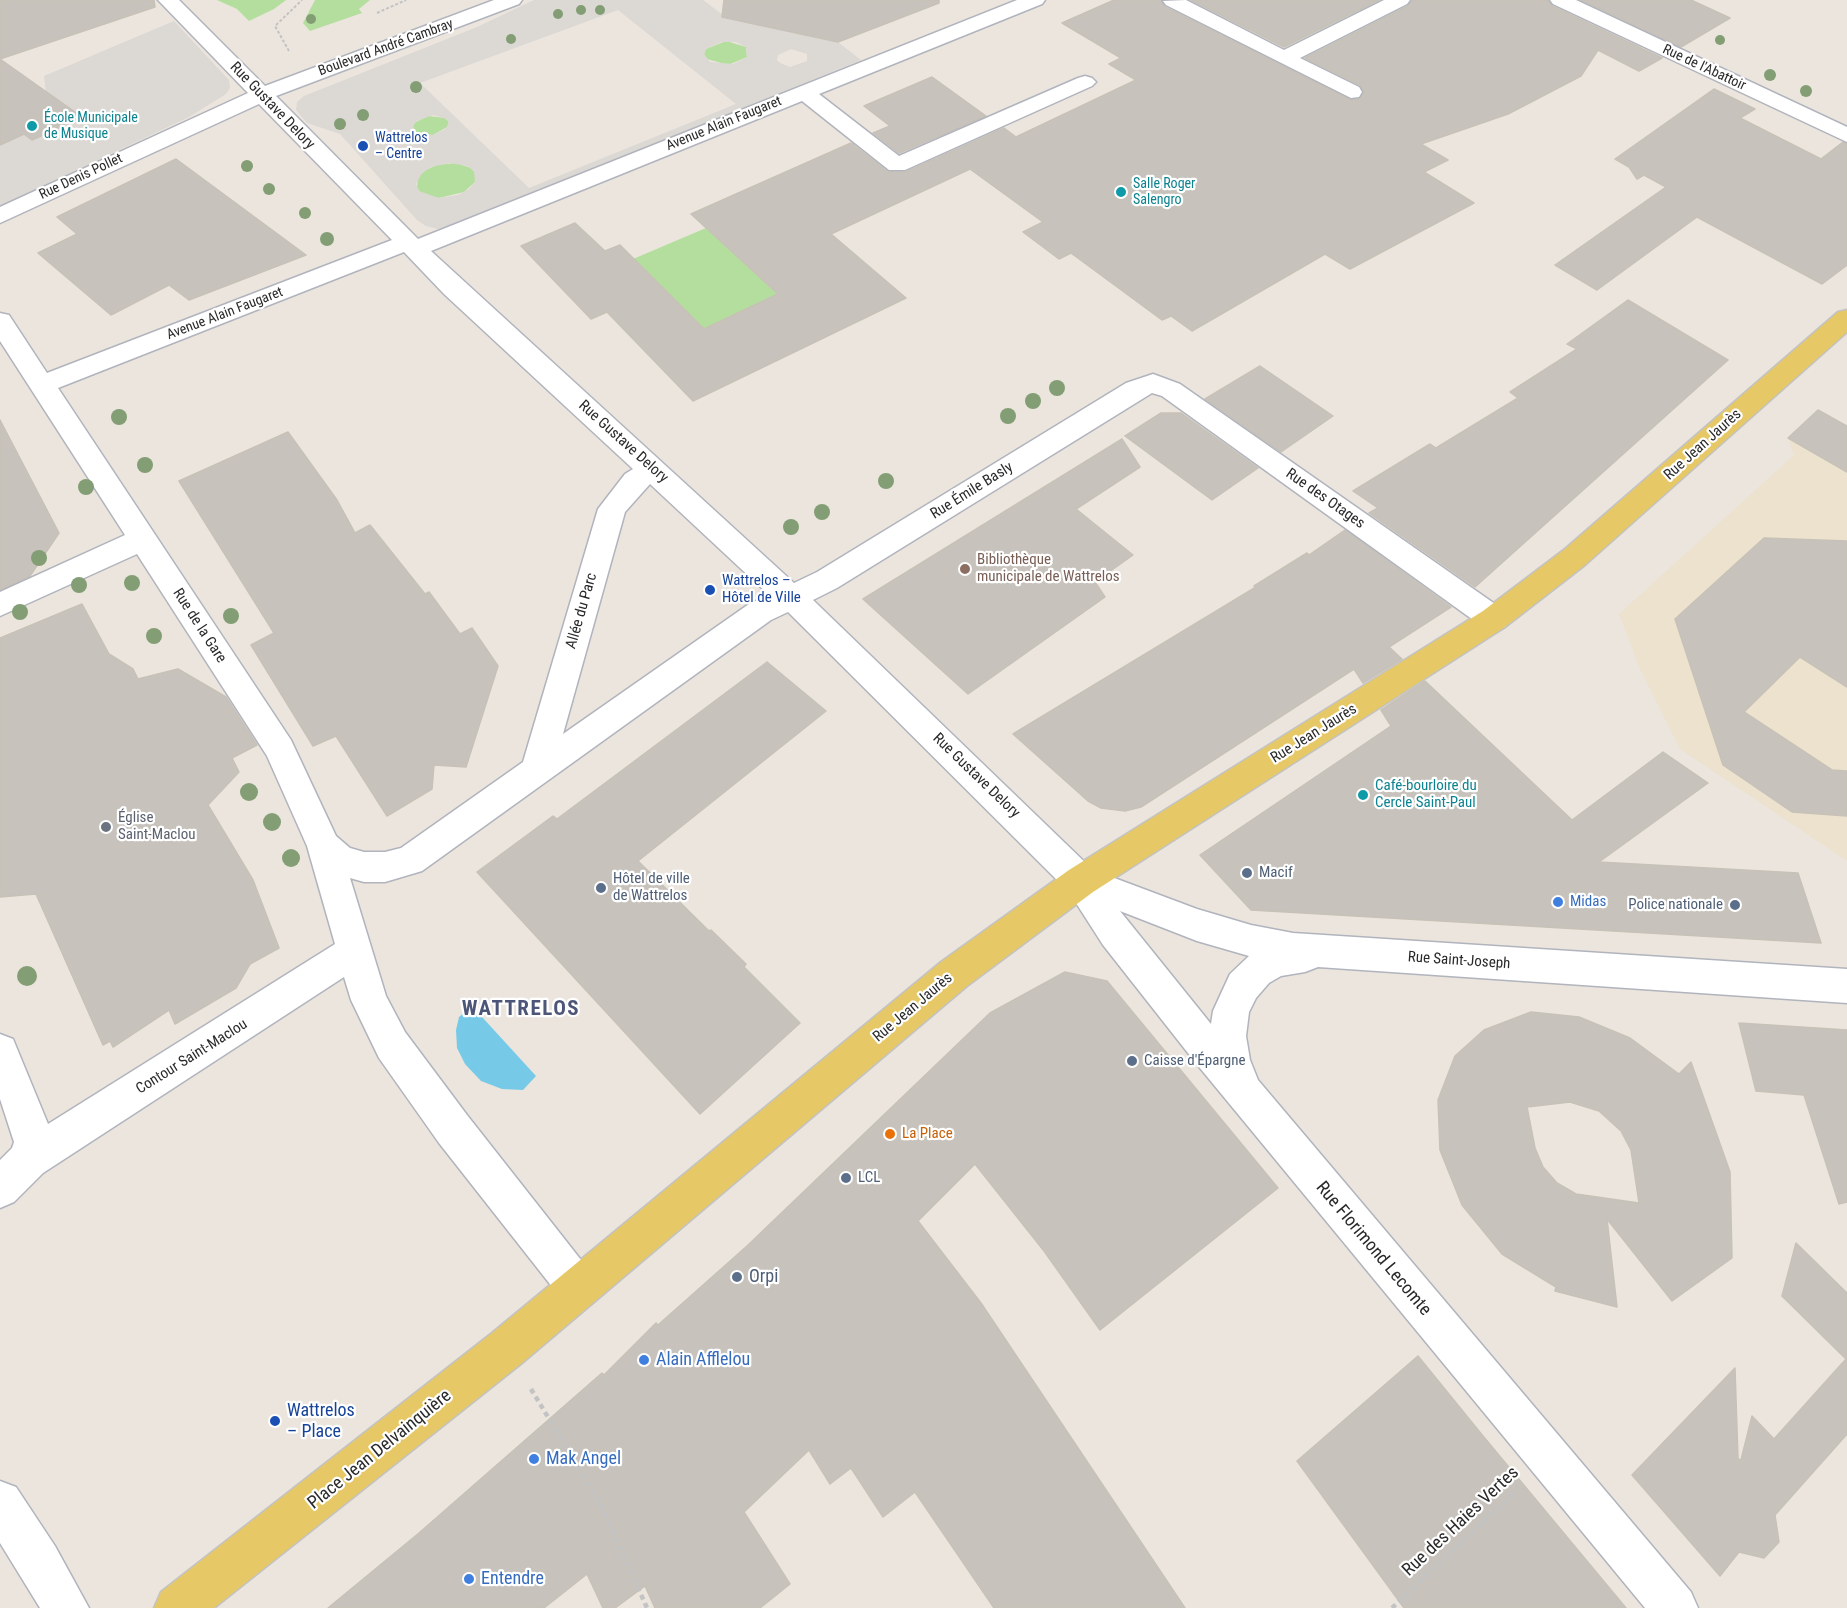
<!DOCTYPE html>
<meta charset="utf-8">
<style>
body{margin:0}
canvas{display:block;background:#ebe5dd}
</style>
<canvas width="1847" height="1608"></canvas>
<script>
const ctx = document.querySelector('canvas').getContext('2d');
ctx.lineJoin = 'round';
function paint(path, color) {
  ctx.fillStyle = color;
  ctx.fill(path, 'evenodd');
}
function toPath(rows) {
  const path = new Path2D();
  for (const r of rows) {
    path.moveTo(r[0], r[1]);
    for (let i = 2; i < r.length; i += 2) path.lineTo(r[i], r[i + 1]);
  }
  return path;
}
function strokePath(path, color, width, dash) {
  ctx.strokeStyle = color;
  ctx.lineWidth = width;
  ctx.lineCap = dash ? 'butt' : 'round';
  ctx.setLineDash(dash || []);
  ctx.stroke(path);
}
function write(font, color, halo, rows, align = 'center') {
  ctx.font = font + ' "Roboto Condensed",sans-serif';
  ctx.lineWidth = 4.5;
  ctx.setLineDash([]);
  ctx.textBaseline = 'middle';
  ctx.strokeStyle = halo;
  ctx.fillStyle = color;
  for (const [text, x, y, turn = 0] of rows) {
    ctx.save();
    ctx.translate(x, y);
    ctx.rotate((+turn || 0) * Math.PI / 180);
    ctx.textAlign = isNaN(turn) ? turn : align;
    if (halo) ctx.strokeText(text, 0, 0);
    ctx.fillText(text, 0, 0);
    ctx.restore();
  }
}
const education = toPath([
 [1788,438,1847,473,1847,861,1680,749,1640,669,1619,614,1794,455]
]);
const green = toPath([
 [217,0,286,0,274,9,249,21,237,9],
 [315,0,370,0,359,9,362,13,310,31,303,23],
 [726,41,746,47,747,57,728,65,707,59,704,54,706,49],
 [428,116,445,118,449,122,447,127,433,135,416,133,413,128,414,123],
 [456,163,471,168,476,174,475,182,464,192,439,198,422,194,417,188,418,177,426,170,437,165],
 [706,228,778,294,704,329,633,259]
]);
const plaza = toPath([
 [534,0,703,0,727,18,838,42,861,60,452,226,438,229,426,226,417,220,340,134,307,123,296,110,297,102,304,96,477,27],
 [618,10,736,104,529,188,420,83],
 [721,42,736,42,746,47,747,57,733,64,710,62,704,54,706,49],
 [791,49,807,54,807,61,790,67,780,63,777,60,778,55],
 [433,115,447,119,449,124,445,129,433,135,424,135,414,131,413,126,417,121],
 [450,163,467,166,474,171,475,182,469,189,458,195,439,198,419,191,416,184,422,173,431,167],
 [174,21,229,80,230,88,226,94,189,117,0,206,0,145,24,134,32,140,81,117,46,92,44,76]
]);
const water = toPath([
 [472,1006,536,1076,523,1090,502,1089,481,1081,465,1064,457,1048,456,1030,459,1017]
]);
const building = toPath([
 [0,0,154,0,155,7,0,59,0,0],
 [724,0,939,0,939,3,838,42,722,17,724,0],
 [1114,0,1161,0,1165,7,1351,100,1359,99,1364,93,1360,85,1305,58,1408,6,1412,0,1548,0,1552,6,1662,58,1639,71,1598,50,1581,76,1508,114,1421,144,1448,160,1424,172,1474,203,1350,269,1325,254,1192,331,1171,316,1162,320,1071,253,1059,259,1023,232,1043,222,970,169,831,234,906,298,693,401,607,312,591,319,521,246,575,223,605,251,620,245,704,329,778,294,691,214,851,143,888,172,906,172,1004,128,1016,137,1136,80,1109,64,1121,58,1062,23,1114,0],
 [1191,0,1379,0,1284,47,1191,0],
 [1581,0,1691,0,1730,18,1681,47,1581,0],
 [0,59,82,117,32,140,24,134,0,145,0,59],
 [932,77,986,116,899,153,873,133,890,126,864,106,932,77],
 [1714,89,1755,109,1740,118,1821,159,1843,142,1847,144,1847,265,1822,284,1697,217,1597,290,1555,265,1666,187,1644,175,1637,179,1629,167,1615,159,1714,89],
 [176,159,306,255,189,300,169,285,111,315,38,253,77,234,57,217,176,159],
 [1628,300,1728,360,1475,587,1369,513,1378,508,1353,491,1430,444,1436,448,1518,398,1510,392,1577,349,1567,344,1628,300],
 [1260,366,1333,416,1281,452,1205,399,1260,366],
 [1818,410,1847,426,1847,472,1788,438,1818,410],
 [1161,413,1181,413,1258,468,1212,500,1125,436,1161,413],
 [0,420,59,533,30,576,0,590,0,420],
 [288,432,337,500,355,533,370,525,425,594,429,592,460,634,472,628,498,666,466,767,434,765,432,789,387,816,336,736,313,746,251,645,274,633,179,481,288,432],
 [1122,439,1140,467,1076,509,1133,555,1095,582,1105,597,968,694,863,599,1122,439],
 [1345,530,1451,607,1389,647,1402,659,1363,683,1354,669,1141,807,1125,811,1101,808,1088,801,1013,734,1256,587,1254,586,1307,553,1309,555,1345,530],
 [1764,538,1847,541,1847,687,1800,657,1744,712,1832,770,1847,771,1847,816,1792,812,1723,765,1675,619,1764,538],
 [82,604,109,654,133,669,138,679,178,669,226,697,257,745,232,758,239,772,208,805,253,880,279,948,250,964,236,988,175,1024,169,1010,113,1047,110,1041,103,1045,36,894,0,897,0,638,82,604],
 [767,662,826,711,638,861,709,931,711,930,746,964,744,967,800,1023,700,1114,477,872,553,816,557,819,767,662],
 [1425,681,1572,820,1663,752,1708,783,1599,862,1798,873,1821,943,1251,910,1200,855,1391,726,1381,710,1425,681],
 [1065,972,1107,981,1278,1188,1100,1330,1044,1251,975,1164,918,1221,981,1303,1185,1608,994,1608,915,1492,883,1517,851,1468,830,1484,809,1450,744,1512,790,1584,760,1608,655,1608,645,1586,615,1608,603,1608,587,1574,544,1608,328,1608,419,1533,602,1373,604,1375,656,1323,658,1325,747,1246,990,1013,1065,972],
 [1531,1012,1579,1017,1630,1038,1679,1074,1691,1062,1730,1172,1732,1258,1672,1301,1607,1219,1617,1307,1555,1291,1556,1287,1502,1254,1462,1205,1440,1150,1438,1100,1455,1056,1484,1030,1531,1012],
 [1570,1102,1599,1111,1621,1131,1631,1150,1639,1203,1576,1194,1557,1183,1543,1167,1535,1148,1527,1107,1570,1102],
 [1739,1023,1847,1030,1847,1202,1839,1204,1804,1095,1756,1091,1739,1023],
 [1796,1243,1847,1293,1847,1434,1775,1515,1779,1542,1764,1558,1739,1552,1720,1576,1632,1475,1735,1368,1738,1459,1741,1460,1752,1416,1774,1439,1846,1359,1782,1296,1796,1243],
 [1418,1356,1483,1436,1626,1608,1404,1608,1297,1461,1418,1356]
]);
const pathFar1 = toPath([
 [377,13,406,0],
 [289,51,275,26,302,0]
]);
const path = toPath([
 [531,1389,602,1507,647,1608],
 [1392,1608,1517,1490]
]);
const minor = toPath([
 [158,0,179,0,265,86,494,0,522,0,519,4,276,96,418,239,1017,0,1045,0,1042,4,819,94,899,156,1078,78,1085,76,1092,78,1096,82,1092,86,905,170,889,170,802,101,431,251,794,583,817,572,1126,383,1153,374,1180,384,1505,611,1509,619,1505,627,1494,631,1483,627,1162,396,1152,393,837,588,813,600,1093,870,1197,909,1251,925,1293,933,1847,969,1847,1003,1318,967,1305,972,1281,976,1269,983,1256,998,1249,1012,1246,1036,1250,1060,1258,1080,1691,1592,1698,1608,1645,1608,1195,1062,1103,945,1069,892,788,612,771,620,422,871,385,882,364,882,350,878,386,996,405,1032,467,1115,592,1274,598,1288,592,1302,578,1308,564,1302,439,1143,379,1058,351,1000,344,977,43,1173,14,1202,0,1208,0,1160,12,1148,14,1142,0,1099,0,1034,13,1039,48,1124,335,944,307,846,267,756,137,554,0,616,0,592,125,535,0,341,0,313,9,315,47,373,392,240,259,104,0,223,0,207,248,93,158,0],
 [404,252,444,294,633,469,625,474,598,509,523,762,401,848,385,852,364,852,350,848,336,836,291,740,58,388,404,252],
 [650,484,769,595,749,604,563,734,625,512,650,484],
 [1120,911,1197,941,1249,956,1230,974,1213,1011,1211,1024,1120,911],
 [1186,0,1284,50,1384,0,1410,0,1407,4,1300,58,1359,87,1362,92,1359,97,1351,98,1166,5,1163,1,1186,0],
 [1550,0,1576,0,1847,127,1847,142,1553,4,1550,0],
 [0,1481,16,1487,55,1546,89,1608,40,1608,0,1543,0,1481]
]);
const major = toPath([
 [1847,310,1847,332,1585,565,1505,627,1093,892,967,986,522,1363,214,1608,154,1608,161,1592,492,1333,941,962,1069,870,1483,611,1565,549,1838,312,1847,310]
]);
const trees = [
 [581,10,5],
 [600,10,5],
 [558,14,5],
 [311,19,5],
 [511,39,5],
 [1720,40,5],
 [1770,75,6],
 [416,87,6],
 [1806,91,6],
 [363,115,6],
 [340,124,6],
 [247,166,6],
 [269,189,6],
 [305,213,6],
 [327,239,7],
 [1057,388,8],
 [1033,401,8],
 [1008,416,8],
 [119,417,8],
 [145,465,8],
 [886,481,8],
 [86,487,8],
 [822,512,8],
 [791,527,8],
 [39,558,8],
 [132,583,8],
 [79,585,8],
 [20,612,8],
 [231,616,8],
 [154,636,8],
 [249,792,9],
 [272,822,9],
 [291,858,9],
 [27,976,10]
];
const markers = [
 [32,126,6,"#0f9aa8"],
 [363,146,6,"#1a4fb4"],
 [1121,192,6,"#0f9aa8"],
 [965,569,6,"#8d6e63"],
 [710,590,6,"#1a4fb4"],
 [1363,795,6,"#0f9aa8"],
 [106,827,6,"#6b7280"],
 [1247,873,6,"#5c6f8a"],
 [601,888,6,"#5c6f8a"],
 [1558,902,6,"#3f7fe0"],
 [1735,905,6,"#5c6f8a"],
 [1132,1061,6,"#5c6f8a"],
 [890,1134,6,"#e8710a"],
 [846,1178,6,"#5c6f8a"],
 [737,1277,6,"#5c6f8a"],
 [644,1360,6,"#3f7fe0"],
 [275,1421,6,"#1a4fb4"],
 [534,1459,6,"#3f7fe0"],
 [469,1579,6,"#3f7fe0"]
];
const farStreetnames = [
 ["Boulevard André Cambray",386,48,-20],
 ["Rue de l'Abattoir",1704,68,25],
 ["Avenue Alain Faugaret",724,124,-22],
 ["Rue Denis Pollet",81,177,-25],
 ["Avenue Alain Faugaret",225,314,-21]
];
const farCulturenames = [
 ["École Municipale",44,118],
 ["de Musique",44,134],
 ["Salle Roger",1133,184],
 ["Salengro",1133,200]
];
const farTransitnames = [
 ["Wattrelos",375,138],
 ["– Centre",375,154]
];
const streetNames = [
 ["Rue Gustave Delory",272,106,46],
 ["Rue Gustave Delory",623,442,42],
 ["Rue Jean Jaurès",1703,445,-42],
 ["Rue Émile Basly",972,491,-32],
 ["Rue des Otages",1325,499,35],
 ["Allée du Parc",582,611,-74],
 ["Rue de la Gare",199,626,57],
 ["Rue Jean Jaurès",1314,734,-32],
 ["Rue Gustave Delory",976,776,44],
 ["Rue Saint-Joseph",1459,961,4],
 ["Rue Jean Jaurès",913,1008,-40],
 ["Contour Saint-Maclou",192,1057,-32]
];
const educationNames = [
 ["Bibliothèque",977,560],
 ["municipale de Wattrelos",977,577]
];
const transitNames = [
 ["Wattrelos –",722,581],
 ["Hôtel de Ville",722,598]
];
const cultureNames = [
 ["Café-bourloire du",1375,786],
 ["Cercle Saint-Paul",1375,803]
];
const worshipNames = [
 ["Église",118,818],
 ["Saint-Maclou",118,835]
];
const serviceNames = [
 ["Macif",1259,873],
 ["Hôtel de ville",613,879],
 ["de Wattrelos",613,896],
 ["Police nationale",1723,905,"right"],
 ["Caisse d'Épargne",1144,1061],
 ["LCL",858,1178]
];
const shopNames = [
 ["Midas",1570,902]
];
const foodNames = [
 ["La Place",902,1134]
];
const nearStreetnames = [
 ["Rue Florimond Lecomte",1373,1249,50],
 ["Place Jean Delvainquière",380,1450,-39],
 ["Rue des Haies Vertes",1461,1522,-43]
];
const nearServicenames = [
 ["Orpi",749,1277]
];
const nearShopnames = [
 ["Alain Afflelou",656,1360],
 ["Mak Angel",546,1459],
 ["Entendre",481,1579]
];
const nearTransitnames = [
 ["Wattrelos",287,1411],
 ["– Place",287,1432]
];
const districtNames = [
 ["WATTRELOS",521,1010]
];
paint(education, '#ece2ce');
paint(green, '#b4de9d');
paint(plaza, '#dcd8d4');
paint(water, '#77cae7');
paint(building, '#c7c3bc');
strokePath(building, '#c7c1b7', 1.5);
strokePath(minor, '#b1b4bd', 3);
strokePath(major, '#c3c3c3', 3);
strokePath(pathFar1, '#c3c3c3', 2, [3, 2]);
strokePath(path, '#c3c3c3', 4.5, [5, 4]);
paint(minor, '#fff');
paint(major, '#e7c866');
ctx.fillStyle = '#839e74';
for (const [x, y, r] of trees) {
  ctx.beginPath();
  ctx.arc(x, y, r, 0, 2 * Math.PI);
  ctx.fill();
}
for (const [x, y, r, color] of markers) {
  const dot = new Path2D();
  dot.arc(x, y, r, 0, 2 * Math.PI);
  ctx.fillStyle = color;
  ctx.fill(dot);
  strokePath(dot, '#fff', 2);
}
write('14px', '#2a2a2a', '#fff', farStreetnames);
write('14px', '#0d838f', '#fff', farCulturenames, 'left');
write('14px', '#164399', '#fff', farTransitnames, 'left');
write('15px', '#2a2a2a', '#fff', streetNames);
write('15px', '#785e54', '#fff', educationNames, 'left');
write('15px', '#164399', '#fff', transitNames, 'left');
write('15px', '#0d838f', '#fff', cultureNames, 'left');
write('15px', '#5b616d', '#fff', worshipNames, 'left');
write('15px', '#4e5e75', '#fff', serviceNames, 'left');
write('15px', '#366cbe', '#fff', shopNames, 'left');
write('15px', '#c56008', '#fff', foodNames, 'left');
write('18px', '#2a2a2a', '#fff', nearStreetnames);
write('18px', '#4e5e75', '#fff', nearServicenames, 'left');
write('18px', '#366cbe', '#fff', nearShopnames, 'left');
write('18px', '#164399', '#fff', nearTransitnames, 'left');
ctx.letterSpacing = '1.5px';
write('bold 21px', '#4e5678', '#fff', districtNames);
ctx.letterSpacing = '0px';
</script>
